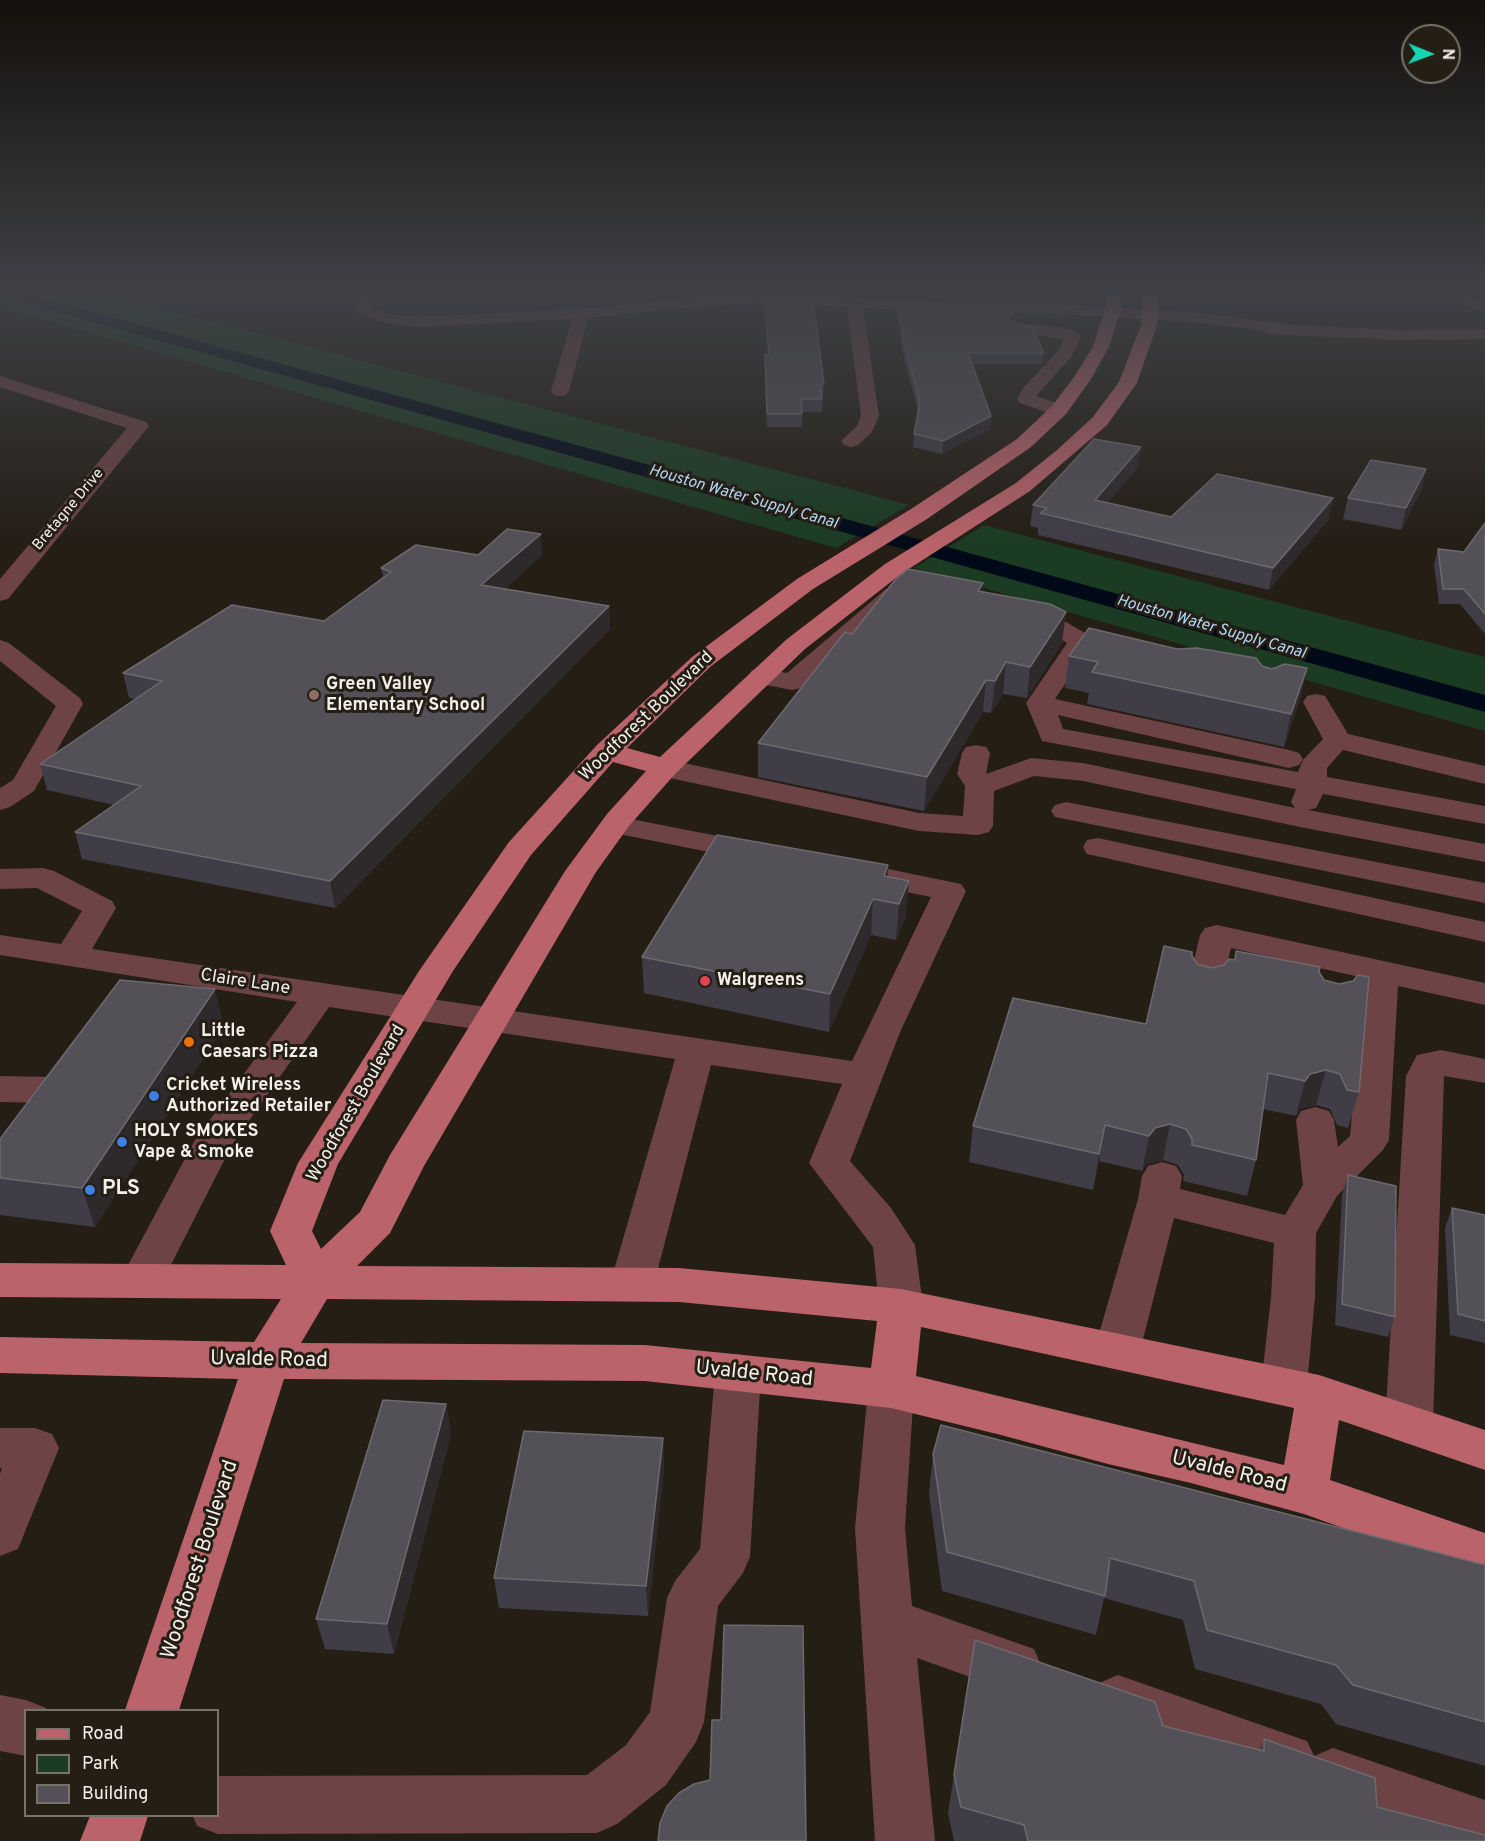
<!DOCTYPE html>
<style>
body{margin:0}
#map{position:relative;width:1485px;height:1841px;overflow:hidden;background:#241e15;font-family:Overpass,sans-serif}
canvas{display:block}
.legend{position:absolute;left:24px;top:1709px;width:195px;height:108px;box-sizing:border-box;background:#241e15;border:2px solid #77726a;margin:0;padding:8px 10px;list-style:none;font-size:18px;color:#f3efe9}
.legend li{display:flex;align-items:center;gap:12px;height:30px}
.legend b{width:30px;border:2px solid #77726a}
.north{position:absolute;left:1401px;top:24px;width:60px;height:60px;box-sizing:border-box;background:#241e15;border:2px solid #77726a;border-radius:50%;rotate:91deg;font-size:16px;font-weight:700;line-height:24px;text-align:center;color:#f3efe9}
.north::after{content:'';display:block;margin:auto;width:21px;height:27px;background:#13d5b3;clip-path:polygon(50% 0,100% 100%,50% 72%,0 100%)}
</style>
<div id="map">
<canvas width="1485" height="1841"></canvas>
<ul class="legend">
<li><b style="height:8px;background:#ba636a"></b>Road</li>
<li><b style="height:16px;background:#1b3c22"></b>Park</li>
<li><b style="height:16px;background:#545058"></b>Building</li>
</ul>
<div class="north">N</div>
</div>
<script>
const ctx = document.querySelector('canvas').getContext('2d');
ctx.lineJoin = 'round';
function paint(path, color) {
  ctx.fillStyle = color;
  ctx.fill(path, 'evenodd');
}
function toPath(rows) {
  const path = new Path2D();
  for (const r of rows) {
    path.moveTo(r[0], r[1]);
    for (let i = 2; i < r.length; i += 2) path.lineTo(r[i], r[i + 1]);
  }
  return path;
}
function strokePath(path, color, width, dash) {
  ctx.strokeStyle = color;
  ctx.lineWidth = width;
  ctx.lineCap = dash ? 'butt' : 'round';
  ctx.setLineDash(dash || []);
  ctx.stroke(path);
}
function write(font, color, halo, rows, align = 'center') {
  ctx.font = font + ' Overpass,sans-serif';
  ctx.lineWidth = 6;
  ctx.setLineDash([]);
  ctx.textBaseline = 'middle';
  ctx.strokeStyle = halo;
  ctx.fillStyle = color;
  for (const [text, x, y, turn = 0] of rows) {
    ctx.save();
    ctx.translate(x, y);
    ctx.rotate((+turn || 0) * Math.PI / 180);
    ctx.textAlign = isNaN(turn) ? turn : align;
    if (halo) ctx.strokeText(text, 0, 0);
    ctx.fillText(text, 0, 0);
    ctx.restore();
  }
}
const green = toPath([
 [0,291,96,291,909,505,836,548,0,307],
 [984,525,1485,657,1485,731,914,568]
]);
const canal = toPath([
 [0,291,17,291,1485,695,1485,712,0,296,0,291]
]);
const minor = toPath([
 [366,291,382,291,371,307,389,314,419,317,581,309,705,296,762,293,981,304,1043,303,1201,313,1294,325,1400,330,1485,329,1485,339,1400,340,1268,334,1261,330,1201,323,1043,313,981,314,863,308,879,416,872,432,858,445,851,447,844,445,841,441,857,426,861,416,847,307,762,303,705,306,588,318,569,391,566,395,560,396,554,395,551,391,572,319,419,327,386,323,358,313,356,310,355,306,366,291],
 [1443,291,1462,291,1485,304,1485,315,1443,291],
 [1017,324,1061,327,1079,333,1081,337,1071,357,1036,396,1066,406,1068,410,1066,414,1052,414,1020,403,1017,399,1024,387,1058,351,1064,339,1011,332,1009,329,1011,326,1017,324],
 [0,376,146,422,149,426,8,599,0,601,0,579,127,428,0,387,0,376],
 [894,587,902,589,906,594,902,599,801,688,792,690,761,684,752,682,748,676,752,670,761,668,787,673,886,589,894,587],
 [1021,607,1066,622,1111,648,1131,653,1135,658,1131,663,1122,666,1093,658,1085,654,1055,699,1289,750,1299,753,1303,759,1299,765,1289,768,1058,715,1063,729,1298,772,1303,760,1323,739,1303,702,1307,696,1316,694,1325,696,1348,734,1485,766,1485,784,1343,750,1327,768,1327,777,1485,806,1485,824,1323,794,1316,808,1308,810,1485,844,1485,862,1300,827,1083,781,1034,776,994,791,993,826,989,832,978,835,919,831,665,777,655,774,651,768,655,762,665,759,919,813,963,816,965,786,957,774,962,753,966,747,976,745,986,747,990,753,986,774,1031,758,1083,763,1295,808,1291,802,1296,789,1042,741,1026,703,1067,643,1048,632,1012,619,1009,614,1012,609,1021,607],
 [0,640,9,643,80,698,83,704,34,791,10,807,0,810,0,788,13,780,56,706,0,661,0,640],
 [1066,802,1485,883,1485,903,1055,817,1051,811,1055,805,1066,802],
 [615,816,754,843,765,845,770,852,765,859,754,861,604,831,600,825,604,819,615,816],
 [1098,838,1485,922,1485,942,1087,854,1083,847,1087,840,1098,838],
 [864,864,961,884,966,891,901,1030,850,1161,891,1208,915,1245,923,1306,917,1318,901,1323,885,1318,879,1306,873,1247,809,1163,842,1084,711,1065,654,1284,647,1296,632,1301,617,1296,610,1284,675,1059,329,1007,232,1145,157,1292,142,1297,127,1292,120,1280,195,1140,297,1002,0,955,0,935,61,944,82,911,37,888,0,889,0,869,43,868,54,871,112,901,116,908,92,949,852,1061,931,897,853,881,848,874,853,867,864,864],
 [1217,925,1485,983,1485,1005,1398,986,1389,1140,1383,1150,1337,1196,1316,1233,1315,1297,1307,1386,1300,1399,1284,1405,1268,1399,1261,1386,1271,1297,1274,1243,1174,1218,1140,1351,1133,1364,1117,1369,1101,1364,1094,1351,1138,1199,1142,1176,1148,1166,1162,1162,1176,1166,1182,1176,1180,1189,1285,1215,1303,1185,1296,1120,1301,1111,1315,1107,1329,1111,1334,1120,1338,1147,1350,1136,1364,978,1231,948,1221,989,1216,997,1204,1000,1192,997,1187,989,1200,935,1205,928,1217,925],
 [1441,1050,1485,1059,1485,1083,1444,1076,1433,1424,1426,1438,1409,1444,1392,1438,1385,1424,1406,1076,1417,1055,1441,1050],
 [0,1076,52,1077,65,1081,71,1090,65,1099,52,1103,0,1102,0,1076],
 [738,1354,754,1360,761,1373,750,1557,743,1573,718,1606,704,1722,696,1742,666,1785,617,1824,597,1833,218,1834,197,1826,193,1816,218,1816,218,1776,587,1775,626,1745,650,1712,667,1598,675,1581,700,1549,715,1373,722,1360,738,1354],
 [891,1370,907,1376,914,1389,905,1528,912,1606,1034,1649,1042,1667,1034,1685,1015,1693,917,1658,935,1841,875,1841,855,1528,868,1389,875,1376,891,1370],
 [0,1428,35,1428,52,1434,59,1448,18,1549,0,1556,0,1474,2,1468,0,1468,0,1428],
 [1118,1675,1307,1741,1314,1756,1333,1748,1485,1800,1485,1841,1435,1841,1313,1797,1306,1781,1287,1789,1099,1721,1090,1702,1099,1683,1118,1675],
 [0,1695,26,1700,46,1708,47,1710,26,1710,26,1756,0,1751,0,1695]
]);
const major = toPath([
 [1104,291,1120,291,1122,306,1109,347,1091,379,1066,414,1031,447,927,519,813,589,710,667,627,748,660,757,787,639,885,564,1016,483,1057,450,1093,417,1119,382,1141,325,1143,291,1159,291,1157,325,1137,383,1107,425,1030,491,901,574,805,649,675,774,629,826,596,872,424,1166,390,1233,357,1266,679,1268,901,1289,1319,1375,1485,1430,1485,1470,1339,1420,1330,1480,1485,1533,1485,1579,1304,1514,1191,1483,1108,1464,1001,1435,891,1408,645,1381,284,1379,179,1710,125,1710,238,1379,0,1373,0,1337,254,1342,281,1299,0,1297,0,1263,286,1265,270,1231,298,1163,419,971,509,842,597,745,692,657,797,579,911,509,1017,439,1052,406,1074,377,1093,347,1106,306,1104,291],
 [613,762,646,771,607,814,565,871,390,1155,360,1212,321,1249,312,1231,338,1164,453,971,531,855,613,762],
 [327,1299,679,1302,877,1321,871,1368,645,1345,301,1343,327,1299],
 [921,1327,1294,1408,1284,1465,916,1376,921,1327],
 [90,1816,148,1816,140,1841,80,1841,90,1816]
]);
const wall = toPath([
 [965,291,1017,291,1016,300,969,301],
 [764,296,824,384,822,412,802,412,802,427,767,427,765,354,768,354],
 [897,305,1024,311,1023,322,1014,323,1044,353,1042,364,972,364,991,416,990,429,942,454,913,447,914,434,918,412,902,350,902,342,896,316],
 [1138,467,1108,502,1171,517,1329,519,1269,590,1038,535,1038,528,1030,526,1033,505],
 [1426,469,1421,490,1401,530,1343,519,1348,498],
 [1485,523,1485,634,1460,604,1439,604,1434,564,1438,549,1464,552],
 [478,555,542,555,505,589,609,606,610,629,335,908,82,859,75,832,114,805,47,790,40,764,135,699,129,698,123,673,324,621,383,577,381,568],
 [983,583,982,592,1062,643,1027,698,1003,694,991,713,983,712,924,811,758,777,758,743,852,634],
 [1177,649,1272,669,1307,668,1300,699,1284,747,1087,704,1089,693,1065,688,1069,656],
 [888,865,887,877,906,916,896,940,871,935,829,1032,644,993,642,957],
 [1236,951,1319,972,1359,1092,1348,1128,1337,1125,1330,1109,1316,1105,1300,1109,1296,1116,1263,1109,1256,1160,1247,1196,1183,1181,1184,1175,1178,1165,1163,1160,1147,1164,1142,1171,1099,1161,1093,1190,969,1162,973,1126,1146,1024,1197,964,1211,968,1224,965,1234,960],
 [224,1026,95,1227,0,1215,0,1139],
 [1348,1175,1395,1317,1388,1337,1335,1325,1342,1195],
 [1452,1208,1485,1215,1485,1343,1450,1335,1445,1228],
 [446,1404,451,1434,394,1654,325,1649,316,1619],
 [663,1438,664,1468,648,1616,499,1608,494,1578],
 [933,1454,1485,1565,1485,1766,1336,1724,1321,1704,1195,1669,1183,1620,1104,1598,1096,1635,942,1591,929,1494],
 [975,1640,1163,1726,1260,1750,1264,1739,1377,1807,1485,1841,954,1841,948,1813]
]);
const shadedWall = toPath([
 [1024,311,1023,322,1010,324,1008,319,1011,313],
 [991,416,990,429,942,454,943,441],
 [1141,447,1138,467,1092,521,1095,500],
 [1426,469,1421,490,1401,530,1406,508],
 [1333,498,1329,519,1269,590,1273,568],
 [541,534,542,555,484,608,481,585],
 [983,583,981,613,978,591],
 [609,606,610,629,335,908,330,881],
 [1066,612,1062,643,1027,698,1030,667],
 [1006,662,1003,694,991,713,995,681],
 [1307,668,1300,699,1284,747,1291,714],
 [986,680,983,712,924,811,927,777],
 [888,865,886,900,884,876],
 [909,881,906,916,896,940,899,904],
 [873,899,871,935,829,1032,830,994],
 [215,989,224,1026,95,1227,82,1188],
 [1326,1070,1316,1105,1300,1109,1296,1116,1305,1081,1310,1074],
 [1170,1124,1163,1160,1147,1164,1142,1171,1149,1136,1155,1128],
 [1105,1125,1099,1161,1093,1190,1099,1154],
 [446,1404,451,1434,394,1654,387,1624],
 [663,1438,664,1468,648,1616,646,1586]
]);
const building = toPath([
 [764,296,813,298,824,384,820,384,822,399,801,399,802,414,767,414,765,354,769,354,764,296],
 [897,305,1021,305,1024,311,1011,313,1008,319,1012,323,1031,326,1044,353,968,353,991,416,943,441,914,434,920,403,903,339,905,339,897,305],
 [1094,439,1141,447,1095,500,1171,517,1217,474,1333,498,1273,568,1040,513,1047,508,1033,505,1094,439],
 [1371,460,1426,469,1406,508,1348,498,1371,460],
 [1485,523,1485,614,1464,589,1443,589,1438,549,1464,552,1485,523],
 [507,529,541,534,481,585,609,606,330,881,75,832,141,786,40,764,162,681,123,673,232,605,324,621,391,572,381,568,416,545,478,555,507,529],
 [908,569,983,583,978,591,1050,604,1066,612,1030,667,1006,662,995,681,986,680,927,777,758,743,845,632,852,634,895,580,908,569],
 [1089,628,1177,649,1197,648,1256,658,1262,666,1272,669,1285,664,1307,668,1291,714,1092,672,1098,662,1069,656,1089,628],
 [717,835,888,865,884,876,909,881,899,904,873,899,830,994,642,957,717,835],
 [1164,946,1192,952,1192,956,1197,964,1211,968,1224,965,1229,959,1235,960,1236,951,1320,967,1319,972,1324,980,1339,984,1353,981,1358,975,1369,977,1359,1092,1347,1090,1340,1074,1326,1070,1310,1074,1305,1081,1268,1073,1256,1160,1192,1145,1192,1139,1186,1129,1170,1124,1155,1128,1149,1136,1105,1125,1099,1154,973,1126,1013,998,1146,1024,1164,946],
 [120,980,215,989,82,1188,0,1178,0,1139,120,980],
 [1348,1175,1396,1186,1395,1317,1342,1304,1348,1175],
 [1452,1208,1485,1215,1485,1321,1458,1314,1452,1208],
 [383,1400,446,1404,387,1624,316,1619,383,1400],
 [941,1425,1485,1565,1485,1722,1353,1685,1336,1665,1207,1630,1194,1581,1110,1558,1105,1596,947,1552,933,1454,941,1425],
 [524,1431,663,1438,646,1586,494,1578,524,1431],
 [724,1625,803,1626,806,1841,658,1841,660,1823,667,1806,679,1793,694,1784,710,1780,712,1720,721,1720,724,1625],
 [975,1640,1155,1702,1163,1726,1264,1751,1264,1739,1375,1778,1377,1807,1485,1835,1485,1841,1028,1841,1024,1825,961,1807,954,1775,975,1640]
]);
const markers = [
 [314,695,6,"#8d6e63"],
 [705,981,6,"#e0444e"],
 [189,1042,6,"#e8710a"],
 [154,1096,6,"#3f7fe0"],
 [122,1142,6,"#3f7fe0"],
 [90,1190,6,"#3f7fe0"]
];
const farStreetnames = [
 ["Bretagne Drive",69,510,-50]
];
const farWaternames = [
 ["Houston Water Supply Canal",743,498,16],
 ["Houston Water Supply Canal",1211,628,16]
];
const poiNames = [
 ["Green Valley",326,685],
 ["Elementary School",326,706],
 ["Walgreens",717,981],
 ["Little",201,1032],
 ["Caesars Pizza",201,1053],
 ["Cricket Wireless",166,1086],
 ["Authorized Retailer",166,1107],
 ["HOLY SMOKES",134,1132],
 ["Vape & Smoke",134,1153]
];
const streetNames = [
 ["Woodforest Boulevard",647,717,-44],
 ["Claire Lane",245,983,9],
 ["Woodforest Boulevard",357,1104,-60]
];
const nearPoinames = [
 ["PLS",102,1190]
];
const nearStreetnames = [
 ["Uvalde Road",269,1361,1],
 ["Uvalde Road",754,1375,6],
 ["Uvalde Road",1229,1473,14],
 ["Woodforest Boulevard",201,1560,-72]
];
paint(green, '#1b3c22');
paint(canal, '#000918');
paint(minor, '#6d4345');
paint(major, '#ba636a');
paint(wall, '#413d46');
paint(shadedWall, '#2e292b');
paint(building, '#545058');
strokePath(building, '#6d696e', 1.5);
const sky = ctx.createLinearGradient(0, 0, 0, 549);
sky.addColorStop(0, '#14100c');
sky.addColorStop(0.53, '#3f4146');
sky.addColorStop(1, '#3f414600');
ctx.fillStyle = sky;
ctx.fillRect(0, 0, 1485, 549);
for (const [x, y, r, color] of markers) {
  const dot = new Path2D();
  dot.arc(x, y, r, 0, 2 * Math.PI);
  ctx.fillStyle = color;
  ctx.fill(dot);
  strokePath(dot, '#241e15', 2);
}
write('15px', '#f3efe9', '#241e15', farStreetnames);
write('italic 16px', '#b1d7f7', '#241e15', farWaternames);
write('bold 18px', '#f3efe9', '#241e15', poiNames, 'left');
write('18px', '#f3efe9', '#241e15', streetNames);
write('bold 21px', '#f3efe9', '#241e15', nearPoinames, 'left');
write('21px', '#f3efe9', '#241e15', nearStreetnames);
</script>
